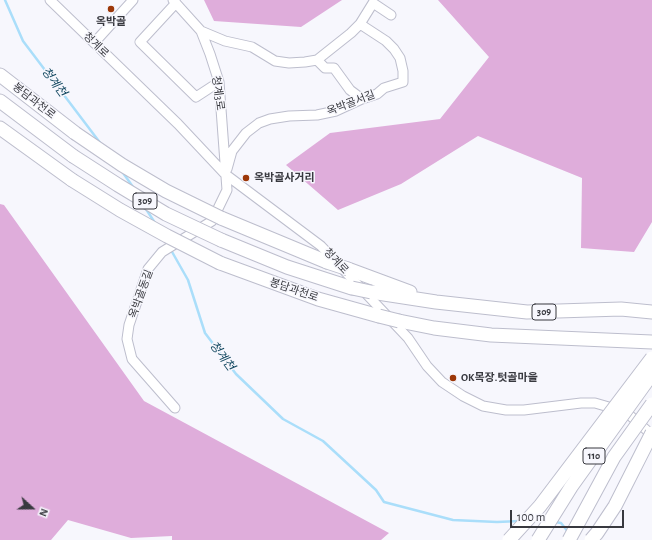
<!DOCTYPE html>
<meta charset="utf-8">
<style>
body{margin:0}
#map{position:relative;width:652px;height:540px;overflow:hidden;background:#f7f7fd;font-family:"Alegreya Sans",sans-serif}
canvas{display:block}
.north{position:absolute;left:12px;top:488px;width:40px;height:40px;-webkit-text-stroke:3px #f7f7fd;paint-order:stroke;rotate:111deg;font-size:11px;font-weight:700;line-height:16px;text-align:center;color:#38393f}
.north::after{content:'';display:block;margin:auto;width:14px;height:18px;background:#38393f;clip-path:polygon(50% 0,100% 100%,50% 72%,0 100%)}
.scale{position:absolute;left:510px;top:510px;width:114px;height:18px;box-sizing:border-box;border:2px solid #38393f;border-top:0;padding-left:5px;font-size:12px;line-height:14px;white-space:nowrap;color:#38393f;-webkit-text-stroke:3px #f7f7fd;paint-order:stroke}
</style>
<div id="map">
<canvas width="652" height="540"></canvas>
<div class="north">N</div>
<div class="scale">100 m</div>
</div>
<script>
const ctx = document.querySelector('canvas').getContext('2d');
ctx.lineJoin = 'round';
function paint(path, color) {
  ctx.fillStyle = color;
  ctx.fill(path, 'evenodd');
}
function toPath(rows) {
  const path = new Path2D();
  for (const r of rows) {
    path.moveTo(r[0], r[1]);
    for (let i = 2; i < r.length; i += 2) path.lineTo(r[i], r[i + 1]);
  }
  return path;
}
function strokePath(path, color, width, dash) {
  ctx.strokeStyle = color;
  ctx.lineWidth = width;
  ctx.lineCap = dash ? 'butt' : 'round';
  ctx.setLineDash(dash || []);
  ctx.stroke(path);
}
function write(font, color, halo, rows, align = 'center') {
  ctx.font = font + ' "Alegreya Sans","Noto Sans KR",sans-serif';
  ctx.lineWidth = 3;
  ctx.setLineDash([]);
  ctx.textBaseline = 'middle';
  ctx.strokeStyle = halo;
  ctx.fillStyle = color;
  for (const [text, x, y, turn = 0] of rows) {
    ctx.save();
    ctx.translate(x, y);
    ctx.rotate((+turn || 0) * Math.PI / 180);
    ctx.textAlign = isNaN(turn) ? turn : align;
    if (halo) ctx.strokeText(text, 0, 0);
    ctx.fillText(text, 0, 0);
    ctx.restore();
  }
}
const forest = toPath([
 [204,0,342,0,301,27,214,21],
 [438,0,652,0,652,222,634,252,581,248,582,178,478,136,401,184,338,210,286,165,330,133,440,119,489,57],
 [0,204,4,205,144,401,389,533,381,540,172,540,172,536,131,538,68,520,51,540,0,540]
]);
const stream = toPath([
 [5,0,23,41,101,144],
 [121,170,133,187],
 [146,209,155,223],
 [171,250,188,280,205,333,236,374,283,419,323,441,376,490,384,502,453,520,497,522,520,521],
 [533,520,544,521],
 [555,522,561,523,569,533]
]);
const minor = toPath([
 [50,0,178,124,225,174,321,246,408,338,427,366,442,382,463,396,483,406,506,410,524,410,581,403,595,403,626,412,652,435],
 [173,0,201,31,210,54,219,82,227,190,212,221,162,252,148,269,129,325,127,339,132,359,175,408],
 [176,3,140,42,196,97,219,82],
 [201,31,225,41,252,47,275,61,289,63,305,62,317,60,351,33,360,24,373,3,391,15],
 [94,43,133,0],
 [317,60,325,68,334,68,350,90,362,99],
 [227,169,232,151,246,133,259,123,270,119,289,116,317,115,336,111,362,99,377,94,384,88,403,82,403,71,400,58,394,49,386,41,360,24]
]);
const highway = toPath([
 [0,75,75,133],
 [0,101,73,156],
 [0,128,72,180],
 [221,218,327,262],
 [221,240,287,267,352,288],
 [220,263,318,299,379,316],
 [348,269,410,292],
 [371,292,436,302,527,312,621,309,652,312],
 [399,321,434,328,491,335,652,342]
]);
const highwayBridge = toPath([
 [75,133,122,165,166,191,221,218],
 [73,156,118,185,166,214,221,240],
 [72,180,120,210,167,236,220,263],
 [327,262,348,269],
 [352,288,371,292],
 [379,316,399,321],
 [509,540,540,506,652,358],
 [538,540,571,487,652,374],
 [569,540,614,457,652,404],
 [591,540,597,533,615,506,652,433]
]);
const markers = [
 [111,9,4,"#9c3708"],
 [246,178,4,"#9c3708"],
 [453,378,4,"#9c3708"]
];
const shields = [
 [145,201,24],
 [544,312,24],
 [594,456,22]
];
const shieldNames = [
 ["309",145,201],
 ["309",544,312],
 ["110",594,456]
];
const poiNames = [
 ["옥박골",111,22,"center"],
 ["옥박골사거리",254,178],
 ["OK목장.텃골마을",461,378]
];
const streetNames = [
 ["청계로",96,45,44],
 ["청계3로",218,93,82],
 ["봉담과천로",34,101,38],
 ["옥박골서길",351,103,-21],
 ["청계로",336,261,47],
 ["봉담과천로",294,290,19],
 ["옥박골동길",141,294,-70]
];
const waterNames = [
 ["청계천",54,82,53],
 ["청계천",222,356,53]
];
paint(forest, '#dfaddb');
strokePath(stream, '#aadefa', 2.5);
strokePath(minor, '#bdbecd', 11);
strokePath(highway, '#bdbecd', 15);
strokePath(minor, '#fff', 9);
strokePath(highway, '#fff', 13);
strokePath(highwayBridge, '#bdbecd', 15, []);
strokePath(highwayBridge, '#fff', 13);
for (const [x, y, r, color] of markers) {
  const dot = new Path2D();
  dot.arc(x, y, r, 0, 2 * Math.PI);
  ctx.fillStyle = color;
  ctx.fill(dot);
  strokePath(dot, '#f7f7fd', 1.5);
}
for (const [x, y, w] of shields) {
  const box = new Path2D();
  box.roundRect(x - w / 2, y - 8, w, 16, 3);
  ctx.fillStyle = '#f7f7fd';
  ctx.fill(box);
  strokePath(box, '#38393f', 1);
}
write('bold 10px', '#38393f', null, shieldNames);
write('bold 11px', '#38393f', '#f7f7fd', poiNames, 'left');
write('11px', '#38393f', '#f7f7fd', streetNames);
write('italic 12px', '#154a62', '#f7f7fd', waterNames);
</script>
